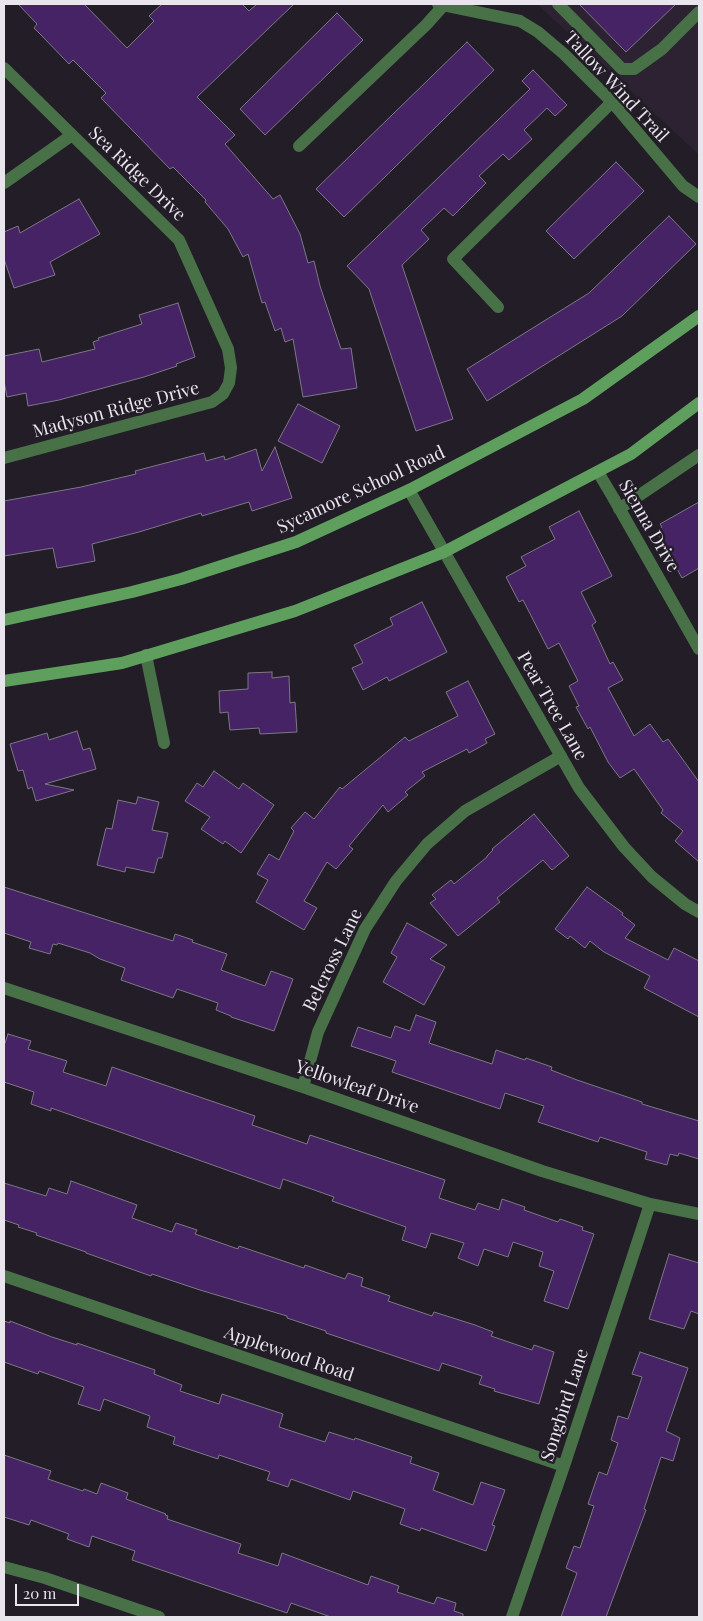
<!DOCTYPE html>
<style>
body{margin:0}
#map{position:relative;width:703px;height:1621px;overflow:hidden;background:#221d27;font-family:"Playfair Display",serif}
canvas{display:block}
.frame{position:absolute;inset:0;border:5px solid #e8e5ec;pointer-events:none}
.scale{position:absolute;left:15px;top:1584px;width:64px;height:22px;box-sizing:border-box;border:2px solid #e8e5ec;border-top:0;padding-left:6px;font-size:15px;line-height:18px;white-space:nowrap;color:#e8e5ec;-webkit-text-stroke:4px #221d27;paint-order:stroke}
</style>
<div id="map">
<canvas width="703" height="1621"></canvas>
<div class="frame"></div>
<div class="scale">20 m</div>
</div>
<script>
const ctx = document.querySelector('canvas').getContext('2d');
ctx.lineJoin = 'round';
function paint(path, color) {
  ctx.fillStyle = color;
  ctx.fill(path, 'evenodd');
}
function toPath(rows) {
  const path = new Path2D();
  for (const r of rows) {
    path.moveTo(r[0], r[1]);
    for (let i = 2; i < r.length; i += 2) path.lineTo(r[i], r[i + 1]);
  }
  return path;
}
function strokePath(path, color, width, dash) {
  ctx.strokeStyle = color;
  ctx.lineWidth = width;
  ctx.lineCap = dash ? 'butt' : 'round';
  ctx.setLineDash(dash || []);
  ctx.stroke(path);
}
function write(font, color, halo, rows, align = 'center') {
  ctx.font = font + ' "Playfair Display",serif';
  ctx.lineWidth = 5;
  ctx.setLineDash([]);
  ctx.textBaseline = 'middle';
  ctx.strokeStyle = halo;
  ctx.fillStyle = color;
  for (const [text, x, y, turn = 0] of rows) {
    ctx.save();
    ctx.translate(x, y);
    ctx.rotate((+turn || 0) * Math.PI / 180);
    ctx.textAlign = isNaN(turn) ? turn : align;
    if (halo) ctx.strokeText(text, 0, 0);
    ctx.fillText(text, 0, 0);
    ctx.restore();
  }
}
const education = toPath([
 [537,4,699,4,699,155]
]);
const building = toPath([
 [18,4,84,4,127,48,154,21,149,16,162,4,242,4,249,11,257,4,294,4,197,97,235,135,225,144,273,199,280,195,300,234,308,263,314,261,320,286,341,349,351,348,357,388,303,397,293,339,285,342,281,328,275,331,265,302,262,303,248,254,243,257,228,229,205,202,206,200,173,167,170,169,101,98,106,93,73,60,69,64,42,36,34,28,37,24,18,4],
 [579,4,676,4,626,52,579,4],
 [337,13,363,40,265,135,240,109,337,13],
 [467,42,494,70,344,217,316,189,467,42],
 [533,70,567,105,555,116,547,108,524,130,532,139,509,160,503,154,479,176,486,183,453,216,444,208,421,230,429,239,402,265,453,419,416,431,369,289,347,266,530,89,522,81,533,70],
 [616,162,644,191,574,259,546,231,616,162],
 [79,199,100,234,50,262,55,275,14,288,4,259,4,232,18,226,20,233,79,199],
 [669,216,696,244,622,316,487,401,467,369,589,293,669,216],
 [178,303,195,357,176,364,177,366,144,377,59,400,28,406,26,393,7,397,4,381,4,356,39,349,42,362,95,349,93,342,99,340,98,338,142,324,139,315,178,303],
 [298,404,340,426,322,463,278,441,298,404],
 [275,447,292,498,252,511,249,502,202,516,201,513,139,532,92,544,95,561,57,568,53,548,4,556,4,501,81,487,136,474,135,471,204,453,206,461,224,456,225,460,256,449,262,471,275,447],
 [699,502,699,568,682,578,656,531,662,527,660,524,699,502],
 [579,511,612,576,581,592,596,622,592,625,610,664,613,662,623,680,608,688,634,736,650,724,663,742,668,739,699,782,699,862,675,841,683,831,661,813,663,810,634,769,620,778,608,762,590,727,588,729,576,707,579,706,569,686,578,681,559,643,548,649,523,600,519,602,506,577,526,566,521,557,555,539,549,527,579,511],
 [422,602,447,652,389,681,387,677,363,690,352,668,363,663,354,645,393,625,390,618,422,602],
 [272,672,272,678,289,676,290,703,295,702,297,732,260,734,259,728,230,730,228,712,220,713,219,691,248,689,248,673,272,672],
 [468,681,495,734,485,739,487,743,469,753,467,749,422,772,425,776,405,792,408,795,388,812,383,805,349,846,353,849,336,869,327,862,304,901,317,908,304,930,256,902,268,880,257,874,269,854,279,860,294,831,291,828,305,812,314,819,340,787,342,789,405,737,409,741,458,716,446,692,468,681],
 [77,731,83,750,90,748,96,769,45,784,74,790,36,801,32,787,28,789,23,770,18,771,10,744,47,733,49,740,77,731],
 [214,771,239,789,243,783,274,805,241,853,225,841,223,844,201,829,210,817,185,801,197,783,203,787,214,771],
 [138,797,159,802,152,830,168,833,162,858,158,858,154,873,126,867,125,872,97,865,106,828,112,829,118,800,136,804,138,797],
 [534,814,569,856,552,870,543,860,497,898,500,902,458,936,430,903,436,899,432,895,451,880,454,884,487,857,487,856,493,850,492,849,534,814],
 [4,887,173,941,175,934,193,940,192,942,227,954,221,970,265,986,271,971,293,979,274,1031,231,1017,231,1016,216,1010,218,1003,177,989,173,998,121,980,125,968,100,959,90,953,58,943,57,945,53,944,50,954,29,948,31,942,4,933,4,887],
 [587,887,623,913,622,915,635,925,625,938,668,960,674,948,699,961,699,1017,644,988,650,976,604,952,590,941,585,948,570,936,568,939,555,929,587,887],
 [407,923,447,945,430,959,445,967,424,1005,383,982,397,957,391,953,407,923],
 [416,1015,436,1022,429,1043,492,1064,496,1050,525,1060,526,1058,552,1067,551,1070,577,1080,642,1102,642,1104,699,1121,699,1159,679,1153,678,1156,670,1154,667,1165,645,1159,647,1152,600,1137,598,1142,538,1122,544,1106,505,1093,500,1109,392,1072,396,1061,351,1046,358,1027,391,1038,395,1026,410,1031,416,1015],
 [8,1034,31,1041,28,1049,67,1061,63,1072,106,1086,112,1067,255,1116,252,1125,307,1144,310,1135,445,1180,439,1198,475,1210,478,1203,499,1210,502,1199,525,1207,524,1210,558,1222,560,1219,583,1227,582,1230,594,1234,568,1309,544,1301,554,1271,539,1266,543,1252,513,1242,508,1257,484,1249,478,1266,458,1258,464,1243,431,1233,426,1248,402,1240,406,1227,332,1201,334,1197,283,1179,280,1189,117,1131,51,1108,51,1111,31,1104,34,1092,4,1082,4,1046,8,1034],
 [71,1181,137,1205,132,1218,172,1232,176,1223,197,1230,195,1234,238,1249,239,1246,304,1268,305,1265,345,1279,348,1273,363,1278,361,1286,390,1296,388,1301,432,1316,434,1312,475,1325,493,1332,491,1336,532,1350,534,1345,554,1352,539,1404,494,1391,495,1389,479,1384,482,1376,442,1363,439,1371,326,1333,326,1331,287,1318,287,1316,200,1290,152,1274,151,1276,86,1253,86,1252,36,1235,37,1233,18,1227,19,1225,4,1220,4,1183,46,1196,49,1188,67,1194,71,1181],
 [669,1254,699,1263,699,1314,691,1311,684,1329,649,1319,669,1254],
 [4,1321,10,1323,10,1321,52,1337,77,1345,77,1343,155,1370,154,1374,182,1385,180,1391,219,1404,222,1394,283,1414,279,1427,325,1442,329,1432,354,1440,355,1438,412,1457,410,1463,439,1473,433,1490,473,1505,481,1482,505,1490,492,1525,495,1526,486,1551,421,1528,420,1531,400,1524,405,1509,353,1491,350,1500,291,1479,288,1487,267,1480,270,1472,219,1455,218,1459,173,1444,175,1437,147,1427,150,1416,104,1399,100,1411,78,1404,84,1387,39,1371,38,1374,4,1362,4,1321],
 [640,1352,688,1368,666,1431,680,1438,673,1461,661,1457,644,1509,646,1510,606,1617,561,1617,577,1573,566,1568,574,1546,580,1548,594,1506,588,1504,599,1472,607,1475,618,1443,611,1440,618,1416,628,1419,642,1377,632,1374,640,1352],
 [4,1455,51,1471,48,1479,83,1491,84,1489,97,1494,101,1483,128,1493,126,1499,166,1514,165,1515,168,1516,167,1519,241,1544,238,1553,278,1566,282,1553,368,1585,371,1576,399,1586,397,1592,434,1604,437,1597,456,1603,454,1611,463,1614,463,1617,331,1617,291,1603,287,1613,132,1560,135,1551,92,1536,89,1547,67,1539,69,1534,31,1520,29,1525,4,1517,4,1455]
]);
const lane = toPath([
 [438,4,520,21,538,32,564,54,612,102,683,186,699,197],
 [558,4,622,69,634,69,662,49,699,12],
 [299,146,426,25,444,5],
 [498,307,453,259,612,102],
 [614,499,699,649],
 [619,509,699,455]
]);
const street = toPath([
 [4,68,179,240,228,349,231,368,229,383,223,394,212,402,4,458],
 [4,183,72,135],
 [598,472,614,499],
 [409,490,579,788,624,847,652,877,685,904,699,912],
 [146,655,164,743],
 [4,988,303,1087,542,1171,650,1204,699,1214],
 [303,1087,318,1032,365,929,396,881,427,844,465,811,561,756],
 [4,1276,564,1466],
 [4,1567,45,1578,159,1617],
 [512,1617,564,1466,650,1204]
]);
const secondary = toPath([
 [4,620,132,592,181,579,296,542,409,490,583,399,699,316],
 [4,681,122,663,295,611,444,552,631,454,699,403]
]);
const streetNames = [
 ["Tallow Wind Trail",616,87,47],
 ["Sea Ridge Drive",137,174,44],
 ["Madyson Ridge Drive",116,410,-15],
 ["Sycamore School Road",361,490,-25],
 ["Sienna Drive",649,526,60],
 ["Pear Tree Lane",552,706,60],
 ["Belcross Lane",333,960,-64],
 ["Yellowleaf Drive",357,1087,19],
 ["Applewood Road",289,1354,19],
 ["Songbird Lane",565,1405,-72]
];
paint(education, '#2c2231');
paint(building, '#452364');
strokePath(building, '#7d7885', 1);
strokePath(lane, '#497148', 12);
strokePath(street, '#497148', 12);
strokePath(secondary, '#5e9f5e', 12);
write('18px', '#e8e5ec', '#221d27', streetNames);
</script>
